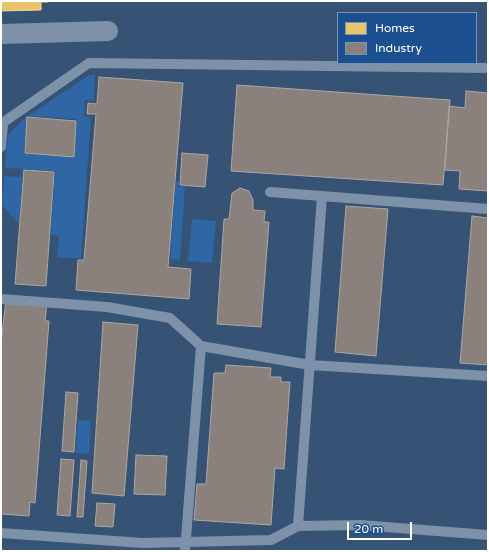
<!DOCTYPE html>
<style>
body{margin:0}
#map{position:relative;width:489px;height:552px;overflow:hidden;background:#365274;font-family:"Varela Round",sans-serif}
canvas{display:block}
.frame{position:absolute;inset:0;border:2px solid #fff;pointer-events:none}
.legend{position:absolute;left:337px;top:12px;width:140px;height:52px;box-sizing:border-box;background:#1b4f8f;border:1px solid #7695bc;margin:0;padding:5px 7px;list-style:none;font-size:12px;color:#fff}
.legend li{display:flex;align-items:center;gap:8px;height:20px}
.legend b{width:20px;border:1px solid #7695bc}
.scale{position:absolute;left:347px;top:522px;width:65px;height:18px;box-sizing:border-box;border:2px solid #fff;border-top:0;padding-left:5px;font-size:12px;line-height:14px;white-space:nowrap;color:#fff;-webkit-text-stroke:3px #1b4f8f;paint-order:stroke}
</style>
<div id="map">
<canvas width="489" height="552"></canvas>
<div class="frame"></div>
<ul class="legend">
<li><b style="height:11px;background:#e9c46a"></b>Homes</li>
<li><b style="height:11px;background:#8a817c"></b>Industry</li>
</ul>
<div class="scale">20 m</div>
</div>
<script>
const ctx = document.querySelector('canvas').getContext('2d');
ctx.lineJoin = 'round';
function paint(path, color) {
  ctx.fillStyle = color;
  ctx.fill(path, 'evenodd');
}
function toPath(rows) {
  const path = new Path2D();
  for (const r of rows) {
    path.moveTo(r[0], r[1]);
    for (let i = 2; i < r.length; i += 2) path.lineTo(r[i], r[i + 1]);
  }
  return path;
}
function strokePath(path, color, width, dash) {
  ctx.strokeStyle = color;
  ctx.lineWidth = width;
  ctx.lineCap = dash ? 'butt' : 'round';
  ctx.setLineDash(dash || []);
  ctx.stroke(path);
}
const green = toPath([
 [89,75,95,75,94,101,85,100,84,116,91,117,81,258,57,258,59,236,51,235,55,171,23,169,19,224,2,205,4,176,21,177,22,169,5,168,8,135,27,116,24,153,74,157,76,119,28,116],
 [176,182,179,182,179,187,185,187,180,260,170,259],
 [192,219,216,221,212,263,188,261],
 [78,420,91,421,89,454,76,453]
]);
const homes = toPath([
 [1,1,48,1,48,2,41,2,41,10,1,11,1,1]
]);
const industry = toPath([
 [99,77,183,83,168,267,191,269,189,299,76,290,78,260,84,260,96,114,87,114,88,103,97,104,99,77],
 [237,85,450,100,443,185,231,171,237,85],
 [466,91,488,93,488,191,459,189,460,171,445,170,449,106,465,108,466,91],
 [27,117,76,121,74,157,25,153,27,117],
 [182,153,208,155,205,187,180,185,182,153],
 [24,170,54,172,46,286,15,284,24,170],
 [240,188,249,191,253,200,253,210,265,211,264,222,269,222,261,327,217,324,224,219,229,219,232,193,240,188],
 [346,206,388,209,376,356,335,352,346,206],
 [472,216,488,218,488,365,460,363,472,216],
 [6,301,47,304,45,321,49,321,35,503,30,502,29,516,1,514,1,342,6,301],
 [103,322,138,325,124,496,92,493,103,322],
 [226,365,271,368,270,377,281,377,281,382,290,382,284,469,275,468,271,525,194,520,197,484,206,484,214,373,225,373,226,365],
 [66,392,78,393,74,452,62,451,66,392],
 [136,455,167,456,165,495,134,494,136,455],
 [61,459,74,460,70,516,57,515,61,459],
 [81,460,87,461,83,517,77,517,81,460],
 [97,503,115,504,113,527,95,526,97,503]
]);
const service = toPath([
 [1,124,89,63,488,68],
 [1,147,3,124],
 [270,192,488,209],
 [1,299,107,307,170,318,201,346,310,365,488,376],
 [298,526,322,196],
 [1,533,143,543,271,540,298,526,360,525,488,535],
 [185,551,201,346]
]);
const minor = toPath([
 [1,34,108,31]
]);
paint(green, '#2f66a5');
paint(homes, '#e9c46a');
strokePath(homes, '#f0d697', 1);
paint(industry, '#8a817c');
strokePath(industry, '#ada7a3', 1);
strokePath(service, '#7d92a8', 10);
strokePath(minor, '#7d92a8', 20);
</script>
